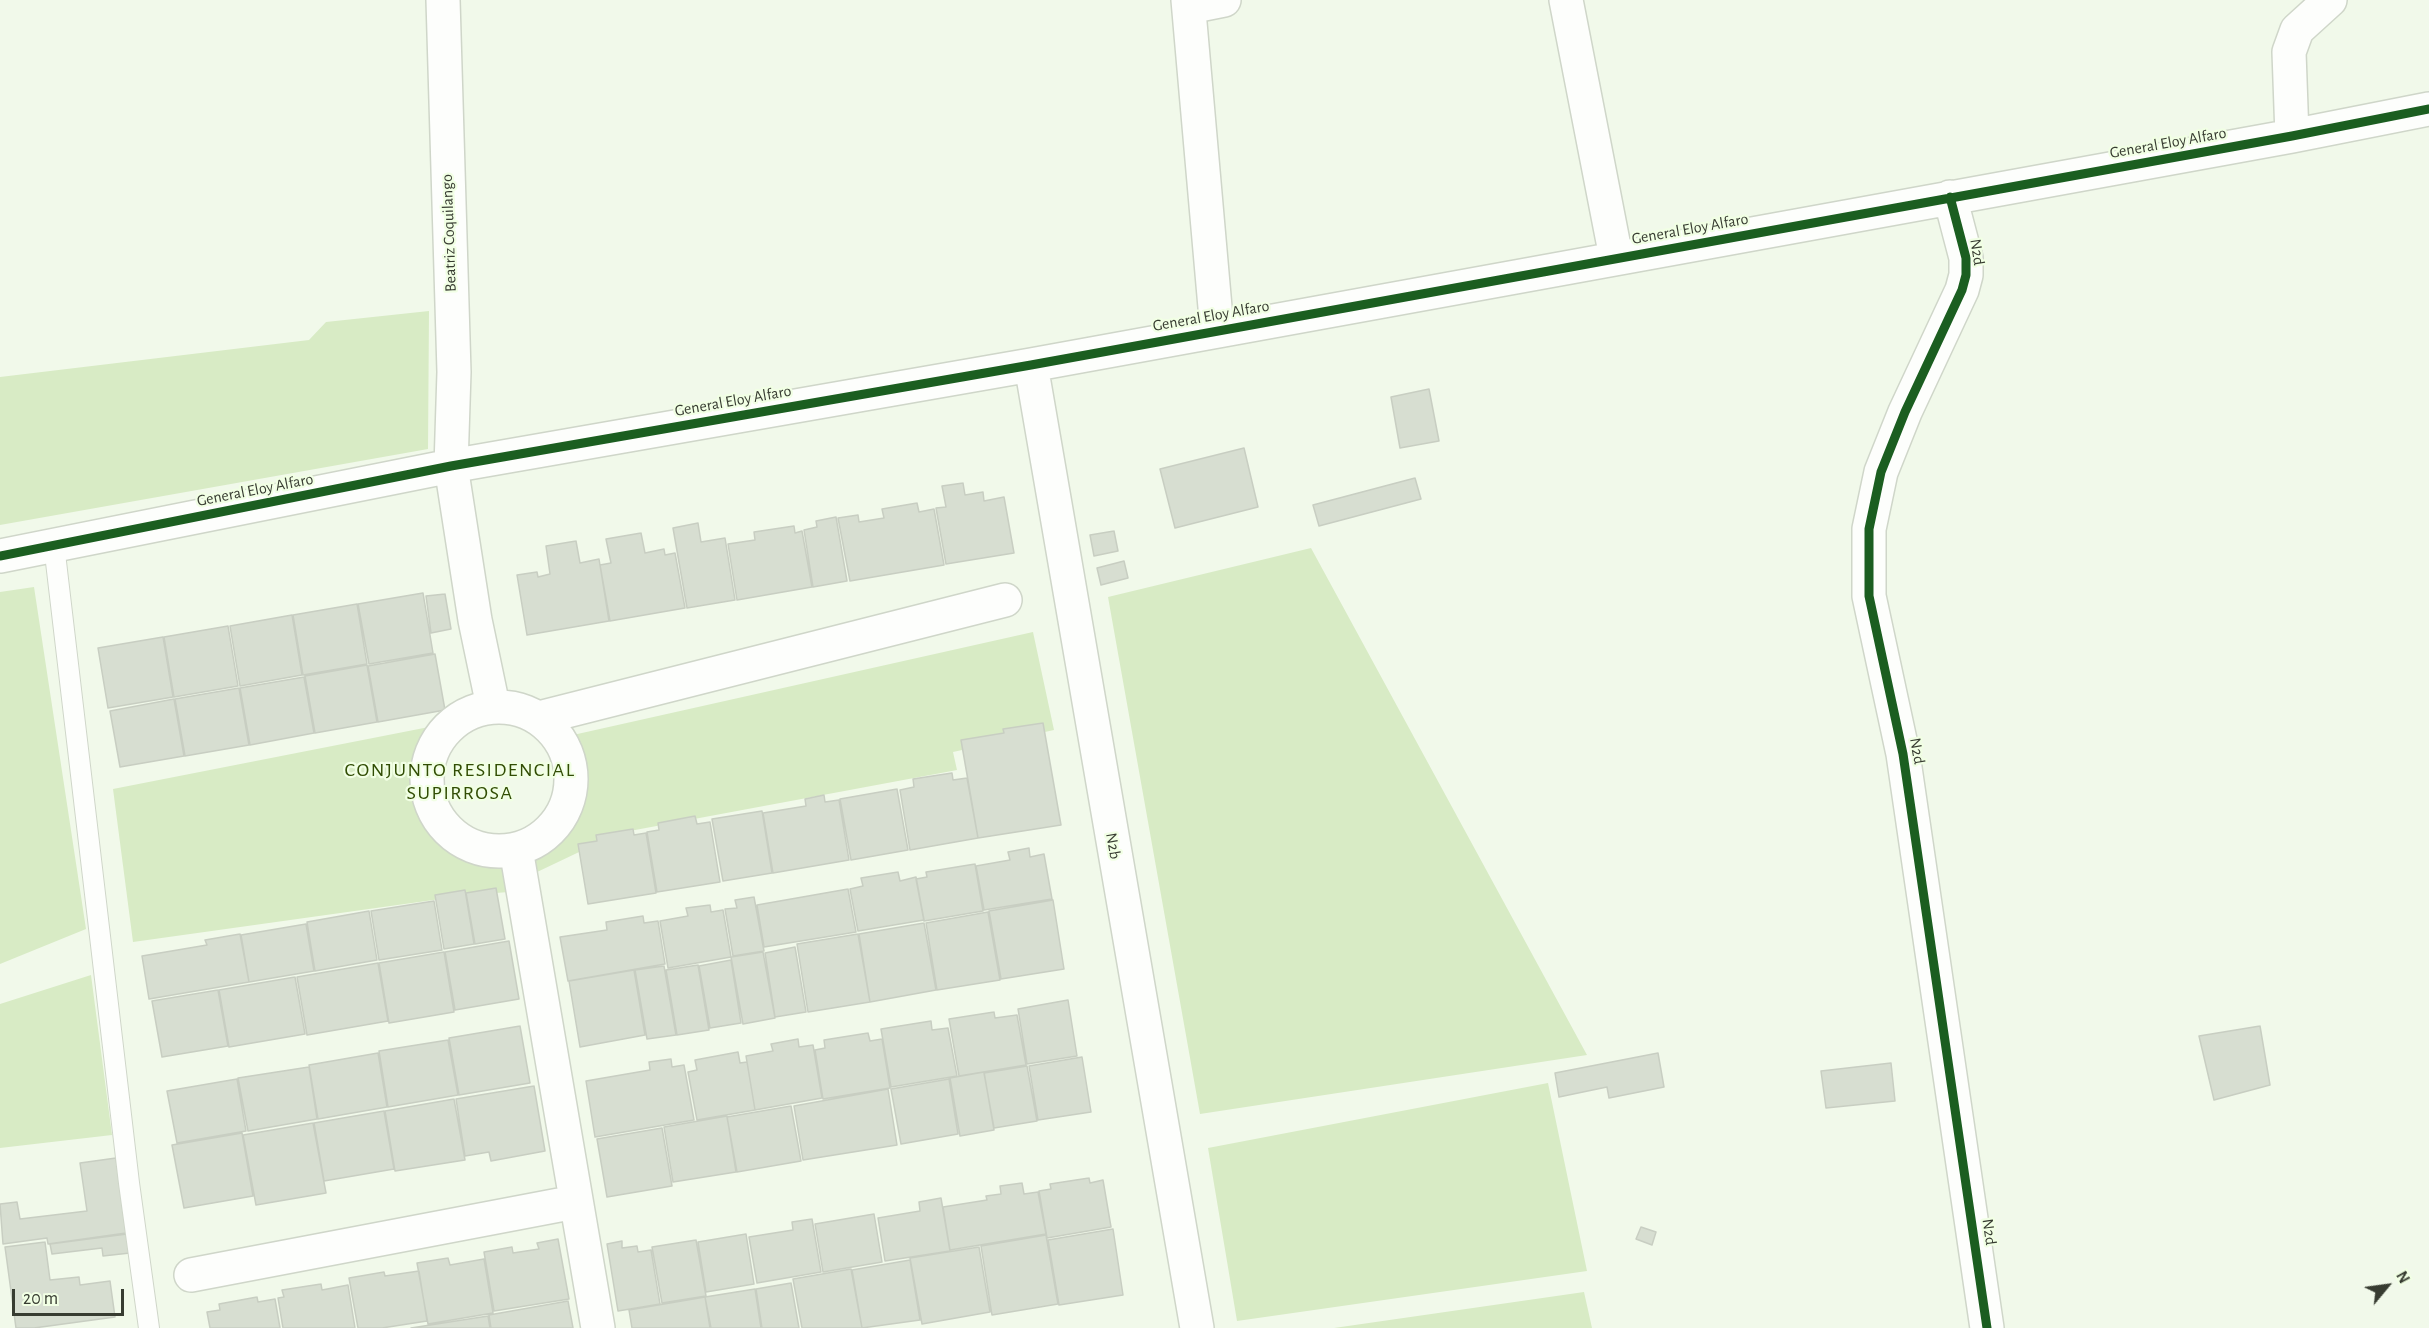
<!DOCTYPE html>
<style>
body{margin:0}
#map{position:relative;width:2429px;height:1328px;overflow:hidden;background:#f1f9ea;font-family:"Alegreya Sans",sans-serif}
canvas{display:block}
.north{position:absolute;left:2357px;top:1256px;width:60px;height:60px;-webkit-text-stroke:4px #f1ffe4;paint-order:stroke;rotate:61deg;font-size:16px;font-weight:700;line-height:24px;text-align:center;color:#373c31}
.north::after{content:'';display:block;margin:auto;width:21px;height:27px;background:#373c31;clip-path:polygon(50% 0,100% 100%,50% 72%,0 100%)}
.scale{position:absolute;left:12px;top:1289px;width:112px;height:27px;box-sizing:border-box;border:3px solid #373c31;border-top:0;padding-left:8px;font-size:18px;line-height:21px;white-space:nowrap;color:#373c31;-webkit-text-stroke:4px #f1ffe4;paint-order:stroke}
</style>
<div id="map">
<canvas width="2429" height="1328"></canvas>
<div class="north">N</div>
<div class="scale">20 m</div>
</div>
<script>
const ctx = document.querySelector('canvas').getContext('2d');
ctx.lineJoin = 'round';
function paint(path, color) {
  ctx.fillStyle = color;
  ctx.fill(path, 'evenodd');
}
function toPath(rows) {
  const path = new Path2D();
  for (const r of rows) {
    if (r.length === 3) {
      path.moveTo(r[0] + r[2], r[1]);
      path.arc(r[0], r[1], r[2], 0, 2 * Math.PI);
      continue;
    }
    path.moveTo(r[0], r[1]);
    for (let i = 2; i < r.length; i += 2) path.lineTo(r[i], r[i + 1]);
  }
  return path;
}
function strokePath(path, color, width, dash) {
  ctx.strokeStyle = color;
  ctx.lineWidth = width;
  ctx.lineCap = dash ? 'butt' : 'round';
  ctx.setLineDash(dash || []);
  ctx.stroke(path);
}
function write(font, color, halo, rows, align = 'center') {
  ctx.font = font + ' "Alegreya Sans",sans-serif';
  ctx.lineWidth = 4.5;
  ctx.setLineDash([]);
  ctx.textBaseline = 'middle';
  ctx.strokeStyle = halo;
  ctx.fillStyle = color;
  for (const [text, x, y, turn = 0] of rows) {
    ctx.save();
    ctx.translate(x, y);
    ctx.rotate((+turn || 0) * Math.PI / 180);
    ctx.textAlign = isNaN(turn) ? turn : align;
    if (halo) ctx.strokeText(text, 0, 0);
    ctx.fillText(text, 0, 0);
    ctx.restore();
  }
}
const green = toPath([
 [429,311,428,449,0,525,0,377,309,340,326,322],
 [1311,548,1587,1055,1200,1114,1108,597],
 [34,587,86,929,0,964,0,592],
 [1033,632,1054,730,953,752,957,770,619,833,535,873,532,856,543,853,557,843,571,826,584,806,584,766,573,735],
 [429,727,412,760,413,792,422,818,437,839,454,852,482,863,504,863,509,892,469,895,133,942,113,789],
 [91,975,112,1135,0,1148,0,1004],
 [1548,1083,1587,1271,1237,1321,1208,1148],
 [1584,1292,1592,1328,1334,1328]
]);
const building = toPath([
 [1429,389,1439,441,1400,448,1391,397,1429,389],
 [1244,448,1258,507,1175,528,1160,469,1244,448],
 [1415,478,1421,499,1319,526,1313,505,1415,478],
 [963,483,965,495,983,492,984,501,1004,497,1014,553,946,564,936,508,946,507,942,486,963,483],
 [917,503,919,512,934,509,944,565,850,581,838,518,858,515,859,522,884,518,882,509,917,503],
 [836,517,847,581,813,587,804,530,817,527,816,521,836,517],
 [698,523,701,542,725,538,735,600,687,608,673,528,698,523],
 [794,526,795,533,802,531,812,587,737,600,728,544,755,540,754,532,794,526],
 [1114,531,1118,551,1094,556,1090,535,1114,531],
 [641,533,645,553,664,549,665,555,675,553,685,608,610,621,600,565,611,563,606,539,641,533],
 [576,541,580,563,599,559,609,621,527,635,517,575,537,572,538,577,550,574,546,546,576,541],
 [1124,561,1128,578,1101,585,1097,568,1124,561],
 [423,593,433,653,369,664,358,604,423,593],
 [445,594,451,629,431,633,426,596,445,594],
 [357,604,367,664,303,675,293,615,357,604],
 [292,615,302,675,240,686,230,626,292,615],
 [228,626,238,686,174,697,164,637,228,626],
 [163,637,173,697,108,708,98,648,163,637],
 [435,654,445,710,378,722,368,666,435,654],
 [367,665,377,722,315,733,305,676,367,665],
 [304,677,314,733,250,745,240,688,304,677],
 [239,688,249,745,185,756,175,699,239,688],
 [174,699,184,756,120,767,110,711,174,699],
 [1043,723,1061,825,978,838,961,740,1004,733,1003,729,1043,723],
 [952,773,953,780,967,778,978,838,910,850,900,790,914,787,913,779,952,773],
 [897,789,908,850,851,860,840,799,897,789],
 [824,795,825,802,839,800,849,860,773,873,763,813,806,806,805,799,824,795],
 [762,811,772,873,723,881,712,819,762,811],
 [695,816,697,824,710,822,720,882,657,892,647,832,659,830,658,823,695,816],
 [633,829,634,835,646,833,656,893,588,904,578,844,597,841,596,835,633,829],
 [1029,848,1030,857,1044,854,1052,899,984,910,976,866,1010,860,1008,852,1029,848],
 [975,864,983,911,924,921,916,879,927,877,926,872,975,864],
 [898,872,900,881,916,877,924,920,858,931,850,889,863,886,861,878,898,872],
 [496,888,505,939,475,944,466,893,496,888],
 [848,889,856,932,764,947,757,905,848,889],
 [465,890,474,944,444,949,435,895,465,890],
 [754,897,764,951,733,956,725,909,737,908,735,900,754,897],
 [1053,900,1064,969,1001,979,989,911,1053,900],
 [434,901,442,950,379,960,371,911,434,901],
 [710,905,711,912,723,910,731,957,668,968,660,921,688,916,686,908,710,905],
 [369,911,377,960,315,971,307,922,369,911],
 [988,912,1000,980,937,990,926,923,988,912],
 [643,916,644,923,658,921,665,964,568,981,560,937,607,930,606,922,643,916],
 [924,923,936,990,870,1002,859,934,924,923],
 [306,924,314,971,249,982,241,935,306,924],
 [240,934,249,982,149,999,142,956,207,945,205,940,240,934],
 [858,934,870,1002,808,1012,797,944,858,934],
 [509,941,519,999,455,1010,445,952,509,941],
 [795,947,806,1012,775,1017,765,953,795,947],
 [444,952,454,1012,389,1023,379,963,444,952],
 [763,952,775,1018,743,1024,731,957,763,952],
 [731,960,741,1023,710,1028,699,966,731,960],
 [378,963,388,1021,307,1035,297,977,378,963],
 [698,965,709,1030,677,1035,666,970,698,965],
 [664,966,676,1035,647,1039,635,970,664,966],
 [634,970,645,1035,580,1047,569,981,634,970],
 [295,977,305,1034,229,1047,219,990,295,977],
 [218,990,228,1046,162,1057,152,1001,218,990],
 [1068,1000,1077,1056,1027,1064,1018,1009,1068,1000],
 [994,1012,995,1018,1017,1015,1026,1065,959,1076,949,1019,994,1012],
 [931,1021,932,1030,948,1028,957,1076,891,1087,881,1029,931,1021],
 [520,1026,530,1083,459,1095,449,1038,520,1026],
 [2260,1026,2270,1085,2214,1100,2199,1036,2260,1026],
 [868,1033,870,1041,882,1039,890,1088,823,1099,815,1050,825,1048,824,1040,868,1033],
 [798,1039,799,1047,813,1045,822,1098,755,1110,746,1056,773,1051,771,1044,798,1039],
 [448,1040,458,1095,388,1107,379,1051,448,1040],
 [738,1052,740,1063,747,1062,755,1110,697,1120,688,1072,697,1070,695,1060,738,1052],
 [378,1053,387,1107,318,1119,309,1065,378,1053],
 [1658,1053,1664,1087,1609,1098,1607,1087,1559,1097,1555,1073,1658,1053],
 [1082,1057,1091,1112,1038,1120,1029,1066,1082,1057],
 [671,1059,672,1067,684,1065,694,1120,595,1137,586,1081,650,1070,649,1062,671,1059],
 [1891,1063,1895,1101,1826,1108,1821,1071,1891,1063],
 [1027,1066,1037,1121,994,1128,984,1073,1027,1066],
 [309,1067,317,1119,248,1131,238,1078,309,1067],
 [984,1072,994,1130,960,1136,950,1078,984,1072],
 [237,1079,246,1131,177,1143,167,1091,237,1079],
 [949,1079,958,1134,901,1144,891,1089,949,1079],
 [534,1086,545,1151,491,1161,489,1152,465,1156,456,1099,534,1086],
 [888,1089,897,1145,803,1160,794,1106,888,1089],
 [454,1099,465,1160,395,1171,385,1111,454,1099],
 [791,1106,801,1161,737,1172,727,1117,791,1106],
 [384,1111,394,1169,324,1181,314,1123,384,1111],
 [727,1116,736,1172,673,1182,664,1127,727,1116],
 [313,1123,326,1193,256,1205,243,1135,313,1123],
 [662,1128,672,1186,607,1197,597,1139,662,1128],
 [242,1133,253,1196,184,1208,172,1145,242,1133],
 [116,1158,126,1233,48,1244,47,1238,3,1244,0,1204,17,1202,20,1219,87,1211,80,1163,116,1158],
 [1089,1178,1090,1183,1103,1180,1111,1227,1047,1238,1039,1191,1051,1189,1050,1184,1089,1178],
 [1022,1183,1024,1194,1038,1192,1046,1234,950,1250,943,1207,987,1200,986,1196,1001,1194,1000,1186,1022,1183],
 [941,1198,950,1251,885,1261,878,1218,920,1211,919,1202,941,1198],
 [874,1214,882,1262,823,1272,815,1224,874,1214],
 [812,1219,821,1272,757,1283,749,1237,793,1230,792,1222,812,1219],
 [1641,1227,1656,1232,1652,1245,1636,1239,1641,1227],
 [1113,1229,1123,1295,1059,1305,1048,1240,1113,1229],
 [127,1234,130,1253,103,1256,102,1248,52,1254,50,1244,127,1234],
 [746,1234,754,1284,706,1292,698,1242,746,1234],
 [1046,1235,1058,1304,992,1315,981,1246,1046,1235],
 [558,1239,569,1299,494,1311,484,1252,512,1247,513,1253,539,1249,537,1243,558,1239],
 [696,1240,706,1296,662,1303,652,1247,696,1240],
 [622,1241,622,1248,637,1246,638,1252,651,1250,660,1304,618,1311,607,1244,622,1241],
 [45,1242,50,1280,79,1277,80,1285,110,1281,115,1317,34,1328,16,1328,5,1247,45,1242],
 [979,1247,990,1312,922,1324,910,1258,979,1247],
 [448,1258,450,1265,484,1259,493,1313,428,1324,417,1263,448,1258],
 [910,1260,920,1320,862,1328,852,1270,910,1260],
 [851,1269,862,1328,802,1328,793,1279,851,1269],
 [419,1271,427,1321,382,1328,358,1328,349,1278,384,1272,385,1276,419,1271],
 [791,1283,799,1328,762,1328,756,1289,791,1283],
 [321,1284,322,1290,348,1285,355,1328,283,1328,278,1298,284,1297,282,1290,321,1284],
 [755,1289,761,1328,711,1328,705,1297,755,1289],
 [257,1297,258,1302,275,1299,280,1328,210,1328,207,1312,220,1310,219,1304,257,1297],
 [705,1297,710,1328,632,1328,629,1310,705,1297],
 [568,1301,573,1328,491,1328,489,1315,568,1301],
 [488,1316,490,1328,411,1328,488,1316]
]);
const service = toPath([
 [54,545,129,1183,149,1328]
]);
const minor = toPath([
 [443,0,454,372,451,466,475,620,493,706],
 [1188,0,1217,330],
 [1566,0,1616,257],
 [1189,7,1224,0],
 [2292,136,2289,52,2297,30,2330,0],
 [1950,197,1966,258,1966,275,1962,290,1905,412,1881,472,1869,529,1869,596,1903,754,1987,1328],
 [1031,365,1197,1328],
 [0,556,451,466,1031,365,2292,136,2429,109],
 [499,779,72],
 [539,718,1005,600],
 [516,849,598,1328],
 [191,1275,575,1202]
]);
const cycleway = toPath([
 [1950,197,1966,258,1966,275,1962,290,1905,412,1881,472,1869,529,1869,596,1903,754,1987,1328],
 [0,556,451,466,1031,365,2292,136,2429,109]
]);
const streetNames = [
 ["General Eloy Alfaro",2168,143,-10],
 ["General Eloy Alfaro",1690,229,-10],
 ["Beatriz Coquilango",449,233,-92],
 ["N2d",1977,252,81],
 ["General Eloy Alfaro",1211,316,-10],
 ["General Eloy Alfaro",733,401,-10],
 ["General Eloy Alfaro",255,490,-11],
 ["N2d",1917,751,80],
 ["N2b",1113,846,80],
 ["N2d",1989,1232,82]
];
const quarterNames = [
 ["CONJUNTO RESIDENCIAL",460,770],
 ["SUPIRROSA",460,793]
];
paint(green, '#d8ebc5');
paint(building, '#d7ded1');
strokePath(building, '#c8cec2', 1.5);
strokePath(service, '#cfd6c9', 22);
strokePath(minor, '#cfd6c9', 36);
strokePath(service, '#fdfefc', 20);
strokePath(minor, '#fdfefc', 33);
strokePath(cycleway, '#1b5e20', 9);
write('16px', '#373c31', '#f1ffe4', streetNames);
ctx.letterSpacing = '1.5px';
write('20px', '#314d04', '#f1ffe4', quarterNames);
ctx.letterSpacing = '0px';
</script>
